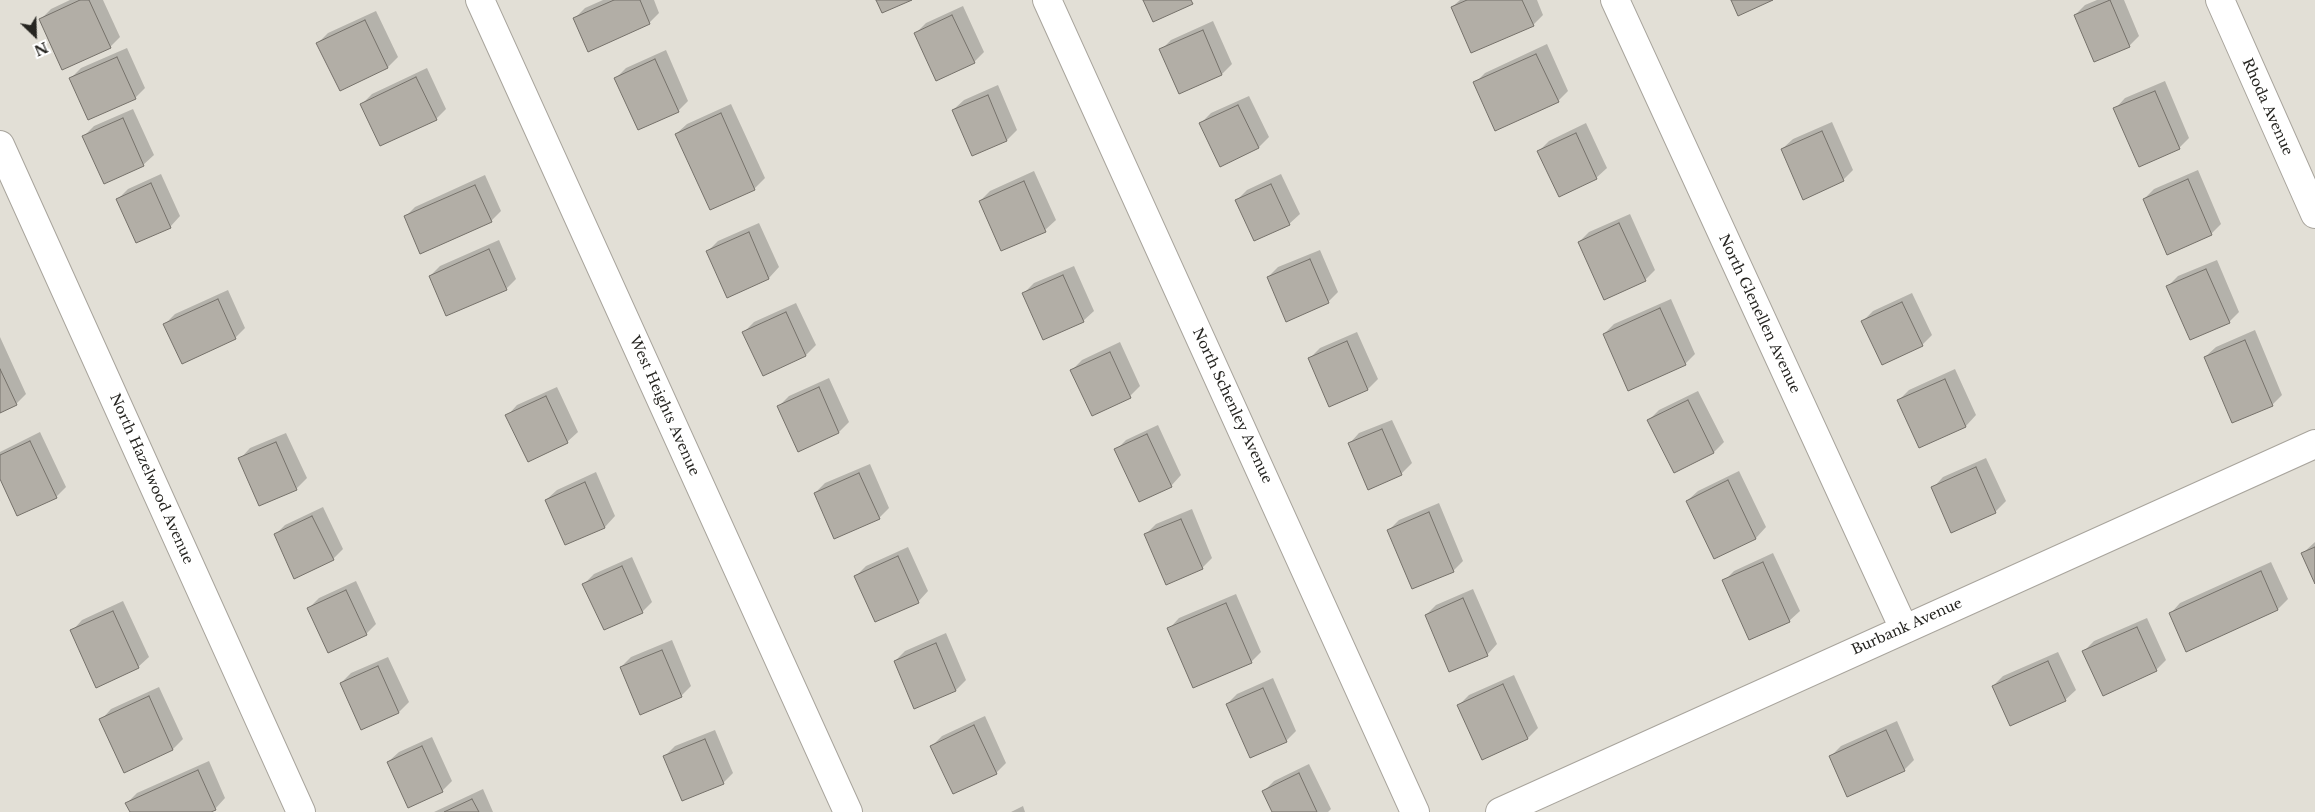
<!DOCTYPE html>
<style>
body{margin:0}
#map{position:relative;width:2315px;height:812px;overflow:hidden;background:#e2dfd6;font-family:"Libre Baskerville",serif}
canvas{display:block}
.north{position:absolute;left:10px;top:10px;width:50px;height:50px;-webkit-text-stroke:4px #fff;paint-order:stroke;rotate:156deg;font-size:14px;font-weight:700;line-height:20px;text-align:center;color:#262521}
.north::after{content:'';display:block;margin:auto;width:18px;height:22px;background:#262521;clip-path:polygon(50% 0,100% 100%,50% 72%,0 100%)}
</style>
<div id="map">
<canvas width="2315" height="812"></canvas>
<div class="north">N</div>
</div>
<script>
const ctx = document.querySelector('canvas').getContext('2d');
ctx.lineJoin = 'round';
function paint(path, color) {
  ctx.fillStyle = color;
  ctx.fill(path, 'evenodd');
}
function toPath(rows) {
  const path = new Path2D();
  for (const r of rows) {
    path.moveTo(r[0], r[1]);
    for (let i = 2; i < r.length; i += 2) path.lineTo(r[i], r[i + 1]);
  }
  return path;
}
function strokePath(path, color, width, dash) {
  ctx.strokeStyle = color;
  ctx.lineWidth = width;
  ctx.lineCap = dash ? 'butt' : 'round';
  ctx.setLineDash(dash || []);
  ctx.stroke(path);
}
function write(font, color, halo, rows, align = 'center') {
  ctx.font = font + ' "Libre Baskerville",serif';
  ctx.lineWidth = 4.5;
  ctx.setLineDash([]);
  ctx.textBaseline = 'middle';
  ctx.strokeStyle = halo;
  ctx.fillStyle = color;
  for (const [text, x, y, turn = 0] of rows) {
    ctx.save();
    ctx.translate(x, y);
    ctx.rotate((+turn || 0) * Math.PI / 180);
    ctx.textAlign = isNaN(turn) ? turn : align;
    if (halo) ctx.strokeText(text, 0, 0);
    ctx.fillText(text, 0, 0);
    ctx.restore();
  }
}
const shadow = toPath([
 [70,0,103,0,120,37,110,47,41,19,51,9],
 [603,0,654,0,659,13,649,23,575,18,585,8],
 [1460,0,1537,0,1543,15,1533,25,1452,7],
 [2097,0,2124,0,2139,36,2129,46,2075,15,2085,5],
 [963,6,984,52,974,62,916,33,926,23],
 [376,11,398,57,388,67,318,43,328,33],
 [1213,21,1232,64,1222,74,1161,50,1171,40],
 [1547,44,1568,91,1558,101,1475,83,1485,73],
 [127,48,145,88,135,98,71,78,81,68],
 [666,50,688,101,678,111,616,78,626,68],
 [427,68,446,109,436,119,362,104,372,94],
 [2165,81,2189,138,2179,148,2115,109,2125,98],
 [998,85,1017,130,1007,140,972,155,953,110,964,100],
 [1249,96,1269,137,1259,147,1201,123,1211,113],
 [731,104,765,178,754,189,711,209,676,134,687,124],
 [133,109,154,155,143,165,84,136,94,126],
 [1832,122,1853,170,1843,180,1782,149,1793,139],
 [1586,123,1607,168,1596,178,1559,195,1539,151,1549,141],
 [2198,170,2221,224,2211,234,2144,199,2154,189],
 [1034,171,1056,220,1045,230,1002,250,980,201,990,191],
 [161,174,180,216,170,227,118,199,128,189],
 [1281,174,1300,214,1289,224,1237,200,1247,190],
 [485,175,501,211,491,221,405,217,415,207],
 [1630,214,1655,270,1645,280,1579,242,1589,232],
 [759,223,779,267,769,278,727,296,708,251,718,241],
 [499,240,516,279,506,289,430,276,440,266],
 [1320,250,1338,292,1328,302,1268,277,1278,267],
 [2217,260,2239,312,2229,322,2168,286,2178,276],
 [1074,266,1094,311,1083,321,1024,293,1034,283],
 [228,290,245,328,235,338,165,324,175,314],
 [1912,293,1932,335,1922,345,1863,321,1873,311],
 [1671,299,1695,354,1685,364,1604,334,1614,324],
 [796,303,816,345,806,355,744,332,754,322],
 [2255,330,2282,395,2272,405,2205,357,2216,347],
 [1357,332,1378,379,1368,389,1330,405,1310,358,1320,348],
 [0,337,26,394,16,404,0,412],
 [1120,342,1140,386,1130,396,1092,414,1072,370,1082,360],
 [1955,369,1976,415,1966,426,1919,446,1899,400,1909,390],
 [829,378,849,422,839,432,779,406,789,396],
 [557,387,578,432,567,442,507,416,517,405],
 [1698,391,1724,442,1714,452,1675,472,1649,420,1659,410],
 [1392,420,1412,463,1401,474,1369,488,1349,444,1359,433],
 [1158,425,1181,475,1171,486,1116,450,1126,440],
 [40,432,66,487,56,497,0,476,0,452],
 [286,433,307,478,296,489,260,505,240,459,250,448],
 [1986,458,2006,501,1995,512,1952,531,1933,488,1943,477],
 [870,464,889,508,879,518,815,493,825,483],
 [1739,471,1766,527,1756,538,1714,557,1687,501,1698,491],
 [596,472,615,516,605,527,565,544,546,500,557,490],
 [1439,503,1463,561,1453,571,1389,530,1399,520],
 [323,507,343,549,333,559,275,535,285,525],
 [1192,509,1212,558,1202,568,1146,534,1156,524],
 [2315,542,2315,581,2303,553],
 [908,547,928,591,918,602,856,576,866,566],
 [1773,553,1800,611,1789,621,1724,581,1734,571],
 [632,557,652,602,642,612,584,584,594,574],
 [2271,562,2288,599,2278,609,2170,614,2180,603],
 [356,581,376,624,366,634,309,608,319,598],
 [1473,589,1497,644,1487,655,1426,615,1436,605],
 [1236,594,1261,652,1251,662,1169,629,1179,618],
 [123,601,149,657,138,667,97,686,72,631,82,620],
 [2147,618,2166,660,2156,670,2084,651,2094,641],
 [946,633,966,680,956,690,915,707,895,661,905,651],
 [672,640,691,686,681,696,621,667,631,657],
 [2058,652,2076,690,2065,700,1993,686,2003,676],
 [388,657,409,702,399,712,341,683,351,673],
 [1514,675,1538,728,1528,738,1483,758,1459,705,1469,695],
 [1273,678,1296,731,1286,741,1227,704,1237,694],
 [159,687,183,739,173,749,124,771,101,720,111,709],
 [985,716,1006,763,996,773,932,746,942,736],
 [1897,721,1914,760,1904,770,1831,756,1841,746],
 [715,730,733,773,723,783,665,756,675,746],
 [432,737,452,781,442,791,388,762,399,752],
 [209,761,225,798,215,809,208,812,131,812,127,803,137,793],
 [1309,764,1331,809,1328,812,1274,812,1264,791,1274,781],
 [483,789,493,812,434,812],
 [1023,806,1025,812,1011,812]
]);
const building = toPath([
 [80,0,89,0,111,48,62,70,39,19,80,0],
 [614,0,640,0,650,24,588,52,573,18,614,0],
 [876,0,912,0,882,13,876,0],
 [1143,0,1191,0,1193,4,1153,22,1143,0],
 [1467,0,1522,0,1534,26,1471,53,1451,7,1467,0],
 [1731,0,1773,0,1738,16,1731,0],
 [2110,0,2130,47,2094,62,2074,15,2110,0],
 [952,15,975,63,936,81,914,33,952,15],
 [365,20,388,68,340,91,316,43,365,20],
 [1203,30,1222,75,1179,94,1159,49,1203,30],
 [1536,54,1559,102,1495,131,1473,82,1536,54],
 [117,57,136,99,88,120,69,78,117,57],
 [655,59,679,112,638,130,614,78,655,59],
 [416,77,437,120,380,146,360,104,416,77],
 [2155,91,2180,149,2139,167,2113,108,2155,91],
 [988,95,1007,141,972,156,952,110,988,95],
 [1238,105,1259,148,1220,167,1199,123,1238,105],
 [721,113,755,190,710,210,675,134,721,113],
 [123,118,144,166,104,184,82,136,123,118],
 [1822,131,1844,181,1803,200,1781,149,1822,131],
 [1576,133,1597,179,1559,197,1537,151,1576,133],
 [2188,179,2212,235,2167,255,2143,199,2188,179],
 [1024,181,1046,232,1001,251,979,201,1024,181],
 [151,183,171,228,136,243,116,199,151,183],
 [1271,184,1290,225,1254,241,1235,200,1271,184],
 [475,185,492,222,420,254,404,216,475,185],
 [1619,223,1646,281,1604,300,1578,242,1619,223],
 [749,232,769,279,727,298,706,251,749,232],
 [489,249,507,290,446,316,429,276,489,249],
 [1310,259,1329,303,1286,322,1267,277,1310,259],
 [2206,269,2230,323,2190,340,2166,286,2206,269],
 [1063,275,1084,322,1043,340,1022,293,1063,275],
 [218,299,236,339,182,364,163,324,218,299],
 [1902,302,1923,346,1882,365,1861,321,1902,302],
 [1660,308,1686,365,1628,391,1603,334,1660,308],
 [786,312,806,356,763,376,742,332,786,312],
 [2245,340,2273,406,2232,423,2204,357,2245,340],
 [1347,341,1368,390,1329,407,1308,358,1347,341],
 [1110,352,1131,398,1092,416,1070,370,1110,352],
 [0,369,17,405,0,413,0,369],
 [1945,379,1966,427,1919,448,1897,400,1945,379],
 [819,387,839,433,798,452,777,406,819,387],
 [546,396,568,443,528,462,505,415,546,396],
 [1688,400,1714,453,1674,473,1647,420,1688,400],
 [1382,429,1402,475,1368,490,1348,443,1382,429],
 [1147,434,1172,487,1139,502,1114,449,1147,434],
 [30,441,57,498,17,516,0,479,0,455,30,441],
 [276,442,297,490,259,506,238,458,276,442],
 [1976,467,1996,513,1951,533,1931,487,1976,467],
 [859,473,880,519,834,539,814,493,859,473],
 [1728,480,1756,539,1714,559,1686,501,1728,480],
 [585,482,605,528,565,545,545,500,585,482],
 [1429,512,1454,572,1412,589,1387,530,1429,512],
 [312,516,334,560,294,579,274,534,312,516],
 [1181,519,1203,569,1166,585,1144,534,1181,519],
 [2315,547,2315,584,2301,553,2315,547],
 [898,556,919,603,875,622,854,576,898,556],
 [1763,562,1790,622,1749,640,1722,580,1763,562],
 [622,566,643,613,604,630,582,584,622,566],
 [2261,571,2278,610,2186,652,2169,613,2261,571],
 [346,590,367,635,328,653,307,608,346,590],
 [1463,598,1488,656,1449,672,1425,615,1463,598],
 [1226,603,1252,663,1193,688,1167,628,1226,603],
 [113,611,139,668,96,688,70,630,113,611],
 [2137,627,2157,671,2103,696,2082,651,2137,627],
 [936,643,956,691,914,709,894,661,936,643],
 [662,650,682,697,640,715,620,667,662,650],
 [2048,661,2066,701,2010,726,1992,686,2048,661],
 [378,666,399,713,361,730,340,683,378,666],
 [1503,684,1528,739,1482,760,1457,705,1503,684],
 [1263,688,1287,742,1250,758,1226,704,1263,688],
 [149,696,173,750,124,773,99,719,149,696],
 [974,725,997,774,953,794,930,746,974,725],
 [1886,730,1905,771,1847,797,1829,756,1886,730],
 [705,739,724,784,682,801,663,756,705,739],
 [422,746,443,792,408,808,387,762,422,746],
 [198,770,216,810,211,812,130,812,125,803,198,770],
 [1299,773,1317,812,1272,812,1262,791,1299,773],
 [472,799,479,812,444,812,472,799]
]);
const street = toPath([
 [480,0,848,812],
 [1047,0,1415,812],
 [1615,0,1904,629],
 [2220,0,2315,214],
 [0,145,301,812],
 [1500,812,2315,444]
]);
const streetNames = [
 ["Rhoda Avenue",2267,107,66],
 ["North Glenellen Avenue",1759,314,65],
 ["West Heights Avenue",664,406,66],
 ["North Schenley Avenue",1232,406,65],
 ["North Hazelwood Avenue",151,479,66],
 ["Burbank Avenue",1907,627,-24]
];
paint(shadow, '#0003');
paint(building, '#b2aea6');
strokePath(building, '#75716a', 1);
strokePath(street, '#a8a49c', 30);
strokePath(street, '#fff', 28);
write('14px', '#262521', '#fff', streetNames);
</script>
